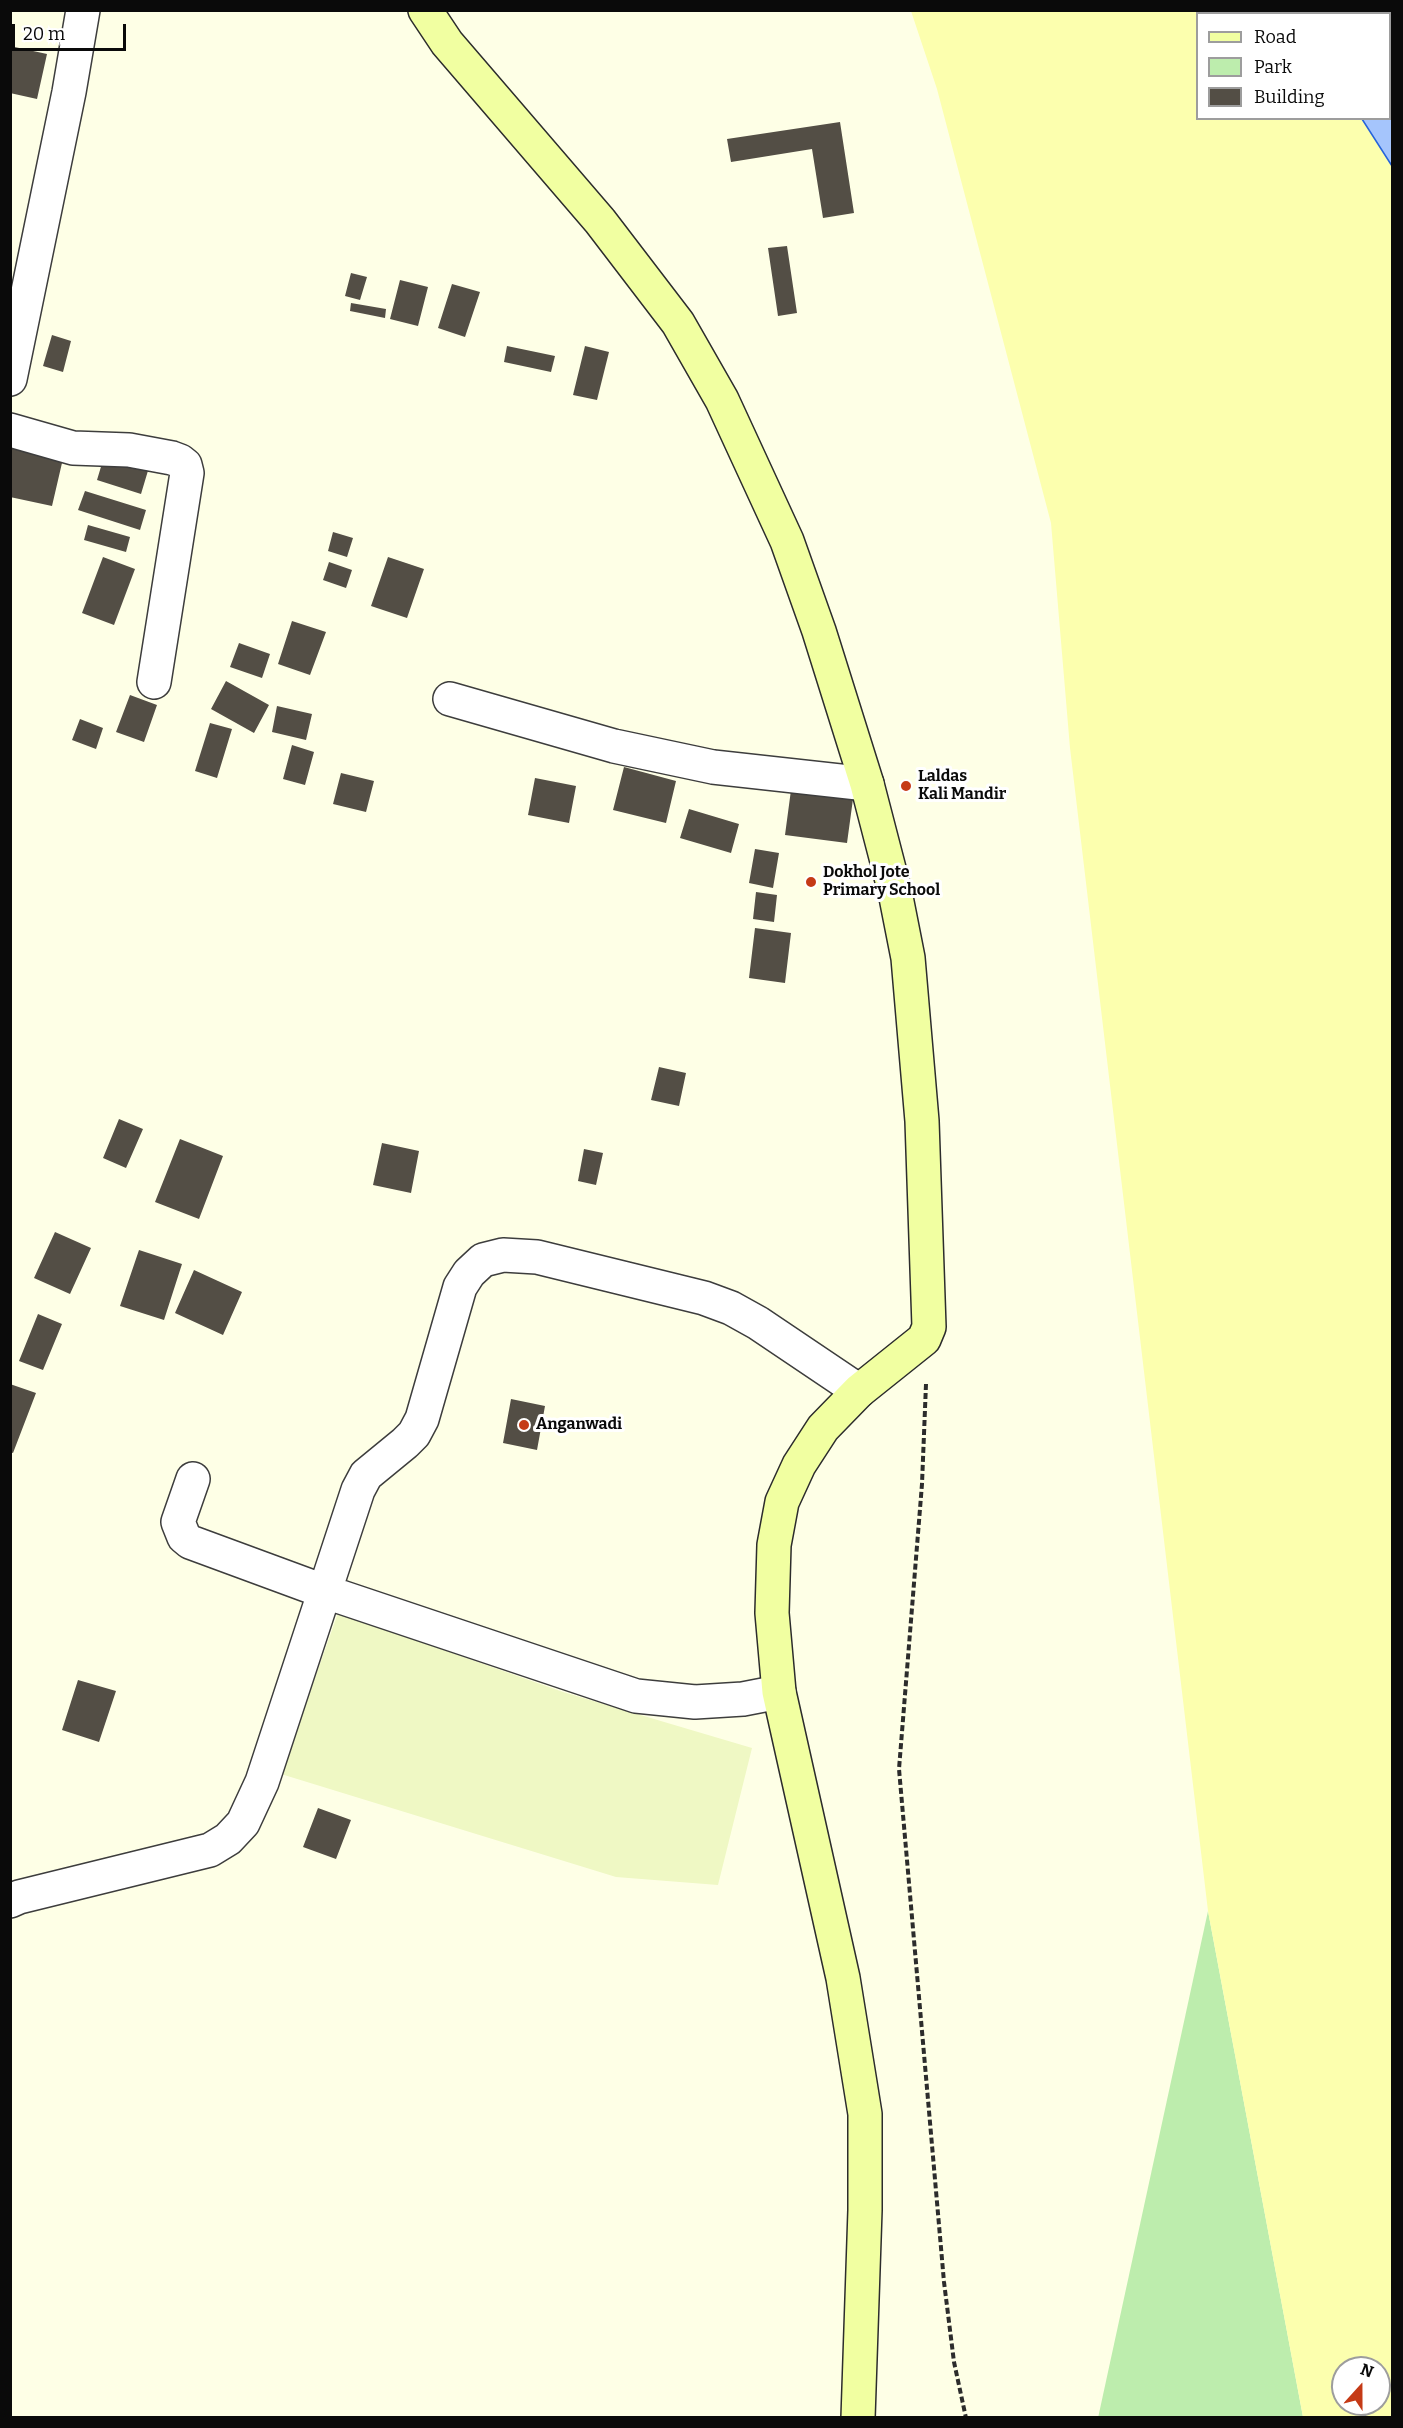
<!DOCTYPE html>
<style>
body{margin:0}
#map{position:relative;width:1403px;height:2428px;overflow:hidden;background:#feffe6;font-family:Bitter,serif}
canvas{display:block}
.frame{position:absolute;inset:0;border:12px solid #0a0a0a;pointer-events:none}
.legend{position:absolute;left:1196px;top:12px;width:195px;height:108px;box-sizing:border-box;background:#fff;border:2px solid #9d9d9d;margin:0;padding:8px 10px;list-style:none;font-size:18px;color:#0a0a0a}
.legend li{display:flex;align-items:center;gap:12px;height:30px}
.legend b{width:30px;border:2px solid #9d9d9d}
.north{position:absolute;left:1331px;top:2356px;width:60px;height:60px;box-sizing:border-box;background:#fff;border:2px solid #9d9d9d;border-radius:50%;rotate:21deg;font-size:16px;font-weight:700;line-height:24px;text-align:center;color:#0a0a0a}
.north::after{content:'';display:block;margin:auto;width:21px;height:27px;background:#c53a16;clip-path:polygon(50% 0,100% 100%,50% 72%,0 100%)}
.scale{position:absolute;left:12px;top:24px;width:114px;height:27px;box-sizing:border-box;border:3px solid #0a0a0a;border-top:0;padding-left:8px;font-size:18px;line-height:21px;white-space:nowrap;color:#0a0a0a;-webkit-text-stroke:4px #fff;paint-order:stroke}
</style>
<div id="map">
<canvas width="1403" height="2428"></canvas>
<div class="frame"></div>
<ul class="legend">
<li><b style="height:8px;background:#f1ffa1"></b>Road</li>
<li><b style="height:16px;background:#bdedad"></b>Park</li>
<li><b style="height:16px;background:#534e45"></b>Building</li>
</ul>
<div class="north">N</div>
<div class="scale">20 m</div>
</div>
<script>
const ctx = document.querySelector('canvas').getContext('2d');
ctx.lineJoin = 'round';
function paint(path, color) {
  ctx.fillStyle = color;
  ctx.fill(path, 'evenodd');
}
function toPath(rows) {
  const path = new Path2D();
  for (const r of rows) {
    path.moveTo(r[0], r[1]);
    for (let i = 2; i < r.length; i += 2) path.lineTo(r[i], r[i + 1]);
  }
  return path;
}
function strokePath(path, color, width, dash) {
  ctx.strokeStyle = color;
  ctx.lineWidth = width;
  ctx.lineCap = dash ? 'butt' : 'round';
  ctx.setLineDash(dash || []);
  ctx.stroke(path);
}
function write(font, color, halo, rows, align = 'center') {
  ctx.font = font + ' Bitter,serif';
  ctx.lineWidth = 6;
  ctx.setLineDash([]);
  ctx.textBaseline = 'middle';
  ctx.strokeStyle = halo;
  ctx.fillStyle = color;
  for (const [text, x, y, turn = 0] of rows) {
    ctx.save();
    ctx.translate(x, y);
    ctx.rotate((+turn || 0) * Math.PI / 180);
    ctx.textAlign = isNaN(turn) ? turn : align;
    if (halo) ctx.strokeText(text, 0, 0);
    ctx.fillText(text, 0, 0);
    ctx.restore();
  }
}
const farmland = toPath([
 [338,1613,563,1692,752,1748,718,1885,616,1877,281,1774]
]);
const green = toPath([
 [1208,1911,1303,2417,1098,2418]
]);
const sand = toPath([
 [911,11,1293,11,1295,13,1198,14,1198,118,1362,119,1392,166,1392,2417,1303,2417,1208,1911,1070,748,1051,523,937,89],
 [1343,2368,1379,2368,1379,2404,1343,2404]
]);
const water = toPath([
 [1293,11,1392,11,1392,166,1362,119,1390,118,1390,14,1295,14,1293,11]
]);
const building = toPath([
 [10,46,47,54,37,99,10,93],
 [840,122,854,213,823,218,812,149,731,162,727,139],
 [787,246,797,313,778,316,768,248],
 [351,273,367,277,360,300,345,296],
 [400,280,428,287,418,326,390,319],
 [452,284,480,292,465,337,438,328],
 [351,303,386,309,385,318,350,311],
 [52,335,71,341,63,372,43,366],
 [507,346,555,356,551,372,504,362],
 [585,346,609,352,597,400,573,395],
 [10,437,65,450,52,506,10,497],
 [106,450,150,464,141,494,97,480],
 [85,491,146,510,140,530,78,510],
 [88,525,130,537,126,552,84,540],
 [333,532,353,538,347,557,328,551],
 [103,557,135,569,114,625,82,613],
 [388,557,424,569,407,618,371,606],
 [329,562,352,570,346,588,323,580],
 [292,621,326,632,310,675,278,664],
 [239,643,270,654,262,678,230,667],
 [226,681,269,705,254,733,211,709],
 [130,695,157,705,144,742,116,732],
 [277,706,312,714,306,740,272,732],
 [80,719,103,728,96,749,72,740],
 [210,723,232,729,217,778,195,771],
 [292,745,314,752,305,785,283,779],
 [624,767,676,781,666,823,613,810],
 [341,773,374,781,366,812,333,804],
 [535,778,576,786,569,823,528,815],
 [791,790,853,799,847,843,785,835],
 [689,809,739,824,731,853,680,838],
 [755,849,779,853,773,888,749,883],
 [756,892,777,895,774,922,753,919],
 [755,928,791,933,785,983,749,978],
 [659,1067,686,1073,679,1106,651,1100],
 [119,1119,143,1129,126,1168,103,1158],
 [180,1139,223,1156,199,1219,155,1202],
 [382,1143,419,1151,411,1193,373,1185],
 [584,1149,603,1153,596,1185,578,1181],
 [55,1232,91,1248,70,1294,34,1278],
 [139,1250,182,1264,164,1320,120,1306],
 [194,1270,242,1292,223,1335,175,1313],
 [38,1314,62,1324,43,1370,19,1361],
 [10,1384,36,1393,13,1453,10,1452],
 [511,1399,545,1406,537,1450,503,1443],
 [78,1680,116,1691,99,1742,62,1730],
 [318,1808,351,1820,336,1859,303,1847]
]);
const path = toPath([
 [926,1384,922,1484,899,1769,944,2282,954,2362,966,2418]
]);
const street = toPath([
 [10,379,69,92,83,10],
 [10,430,73,448,129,450,172,458,180,461,185,465,187,473,154,682],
 [450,699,614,746,713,767,867,784],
 [193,1479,178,1522,184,1537,190,1542,323,1591,636,1696,695,1702,743,1699,779,1692],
 [10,1901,19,1897,210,1850,228,1839,243,1823,262,1782,358,1490,366,1475,405,1443,414,1434,422,1419,460,1287,469,1273,483,1260,503,1255,537,1257,704,1298,731,1308,758,1323,859,1391]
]);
const secondary = toPath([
 [425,10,447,43,600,221,678,323,722,400,787,541,819,631,867,784,895,892,908,958,922,1121,929,1327,924,1339,859,1391,823,1428,799,1465,782,1502,774,1545,772,1613,779,1692,843,1978,865,2114,865,2210,858,2418]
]);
const markers = [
 [906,786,6,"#c53a16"],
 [811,882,6,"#c53a16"],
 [524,1425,6,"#c53a16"]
];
const poiNames = [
 ["Laldas",918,777],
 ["Kali Mandir",918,795],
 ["Dokhol Jote",823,873],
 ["Primary School",823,891],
 ["Anganwadi",536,1425]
];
paint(farmland, '#eff8c4');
paint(green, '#bdedad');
paint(sand, '#fcffae');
paint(water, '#a5c5fc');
strokePath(water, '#2563da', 1.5);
paint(building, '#534e45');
strokePath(street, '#3d3d3d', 36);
strokePath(secondary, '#2c2c2c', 36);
strokePath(path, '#2c2c2c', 4, [6, 3]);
strokePath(street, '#fff', 33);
strokePath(secondary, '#f1ffa1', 33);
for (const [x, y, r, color] of markers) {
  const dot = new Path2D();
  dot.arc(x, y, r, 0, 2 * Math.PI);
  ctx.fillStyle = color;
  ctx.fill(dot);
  strokePath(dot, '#fff', 2);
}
write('bold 16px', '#0a0a0a', '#fff', poiNames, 'left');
</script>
